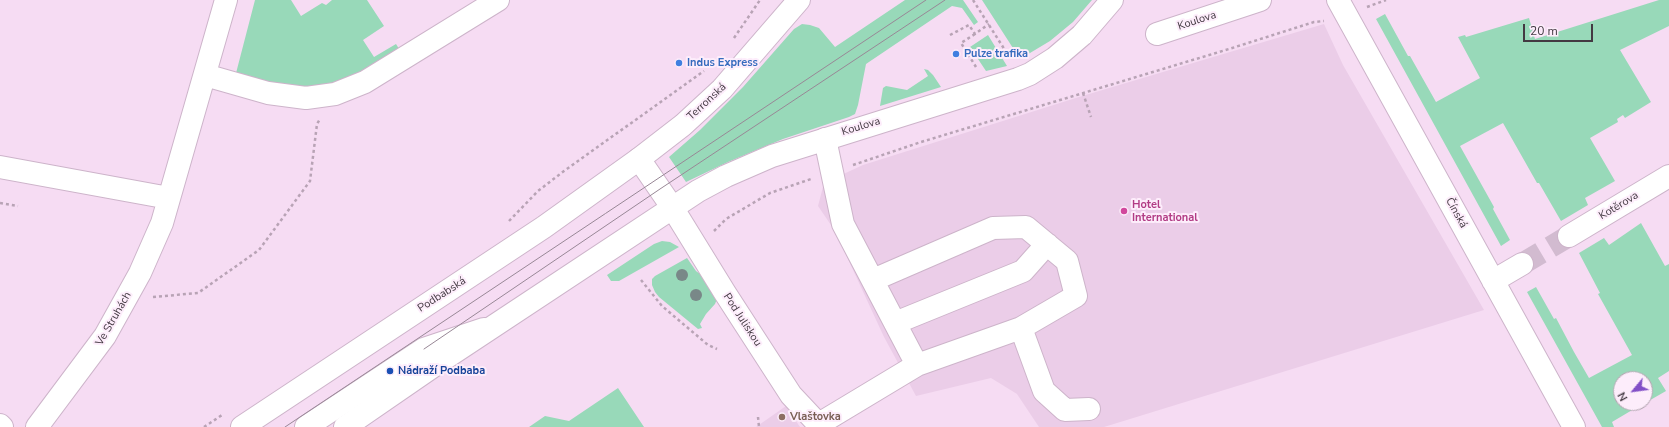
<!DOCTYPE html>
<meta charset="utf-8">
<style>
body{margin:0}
#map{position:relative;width:1669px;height:427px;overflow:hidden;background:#f6dcf3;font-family:"Nunito Sans",sans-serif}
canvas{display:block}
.north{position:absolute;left:1613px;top:371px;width:40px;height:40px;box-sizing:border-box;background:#fdedfb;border:1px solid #b3a5b1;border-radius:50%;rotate:241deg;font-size:11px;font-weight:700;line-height:16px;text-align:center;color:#433942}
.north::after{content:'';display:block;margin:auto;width:14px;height:18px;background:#824fc7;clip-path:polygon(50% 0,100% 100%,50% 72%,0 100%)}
.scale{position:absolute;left:1523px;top:24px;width:70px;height:18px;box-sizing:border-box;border:2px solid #433942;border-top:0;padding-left:5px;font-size:12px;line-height:14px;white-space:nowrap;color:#433942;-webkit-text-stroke:3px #fdedfb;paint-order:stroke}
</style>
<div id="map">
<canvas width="1669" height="427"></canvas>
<div class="north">N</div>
<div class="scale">20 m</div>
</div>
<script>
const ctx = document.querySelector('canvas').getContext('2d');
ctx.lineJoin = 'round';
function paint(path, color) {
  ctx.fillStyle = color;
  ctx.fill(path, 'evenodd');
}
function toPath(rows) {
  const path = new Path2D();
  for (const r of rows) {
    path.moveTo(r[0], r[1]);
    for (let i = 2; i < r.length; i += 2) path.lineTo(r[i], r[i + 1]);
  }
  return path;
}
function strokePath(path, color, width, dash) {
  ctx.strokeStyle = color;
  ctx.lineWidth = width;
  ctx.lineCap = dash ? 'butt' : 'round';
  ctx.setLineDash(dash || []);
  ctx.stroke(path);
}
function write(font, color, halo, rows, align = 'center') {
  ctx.font = font + ' "Nunito Sans",sans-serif';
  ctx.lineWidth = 4;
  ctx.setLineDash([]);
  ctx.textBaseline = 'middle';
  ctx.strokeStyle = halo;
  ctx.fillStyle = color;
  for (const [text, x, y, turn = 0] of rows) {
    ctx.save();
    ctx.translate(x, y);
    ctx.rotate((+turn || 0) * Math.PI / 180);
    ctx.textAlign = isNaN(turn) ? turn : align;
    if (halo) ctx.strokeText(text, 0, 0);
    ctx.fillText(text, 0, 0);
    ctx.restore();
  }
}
const built = toPath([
 [1324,24,1343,65,1484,310,1104,427,1039,427,1017,394,991,378,916,396,884,337,835,231,818,206,824,183,863,165,1079,97],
 [786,406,800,427,756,427]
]);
const green = toPath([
 [255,0,291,0,301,16,322,3,326,5,332,0,367,0,384,26,363,40,374,57,396,44,401,52,367,74,317,90,235,77],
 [905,0,963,0,978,22,974,25,962,8,952,6,866,64,858,105,855,114,849,117,783,139,728,162,686,182,669,157,700,130,743,87,794,29,802,24,810,25,819,28,835,47],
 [982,0,1092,0,1073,22,1050,41,1020,59],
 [1659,0,1669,0,1669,26,1620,50,1651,102,1625,118,1623,115,1617,119,1618,122,1590,138,1615,181,1585,198,1588,205,1561,221,1539,183,1537,183,1503,123,1460,146,1494,207,1493,209,1510,240,1501,246,1376,19,1385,14,1408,56,1410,56,1436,102,1480,78,1458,37,1465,35,1466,37,1529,18,1535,39],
 [988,35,1007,66,986,71,970,47],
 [924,69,928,70,933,75,941,87,880,106,883,88,886,86,907,90,928,76],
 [1641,223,1665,266,1669,264,1669,371,1658,378,1666,391,1645,403,1645,379,1621,379,1621,403,1644,403,1612,422,1614,427,1602,427,1527,292,1536,287,1554,319,1556,318,1574,352,1589,378,1632,355,1598,294,1600,293,1579,253,1604,238,1609,245],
 [662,241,670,242,679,247,619,281,611,281,607,275,654,244],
 [687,258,696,271,704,277,717,299,715,304,706,314,700,324,702,328,698,329,659,297,655,292,652,285,652,279,655,276],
 [618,388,644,427,529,427,545,416,569,421]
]);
const minorTunnel = toPath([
 [1522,264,1569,236]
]);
const path = toPath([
 [973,0,1010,58],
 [1367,7,1386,0],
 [975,34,961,43,976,67],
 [950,35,969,25,975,34,989,24],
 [734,38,760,0],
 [1083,93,1091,117],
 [853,165,921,142,1229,49,1314,22,1324,21],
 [0,203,18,206],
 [509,221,538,191,564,171,704,71],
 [714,231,726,219,770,193,811,179],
 [641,280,662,306,708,345,717,349],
 [153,297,198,293,259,250,310,181,317,124,320,119],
 [758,417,759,427],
 [204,427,222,415]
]);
const minor = toPath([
 [1338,0,1574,427],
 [1157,34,1260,0],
 [205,75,268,93,306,98,335,94,365,82,498,0],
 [825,139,843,224,917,365],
 [639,159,672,207,725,293,791,395,821,427],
 [0,167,169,198],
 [1569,236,1669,176],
 [873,280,993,228,1026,227,1067,261,1076,296,1021,328],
 [1493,281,1522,264],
 [895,323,1023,271,1047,244],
 [819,424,917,365,1021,328,1044,391,1065,410,1089,409],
 [0,425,2,427],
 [37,427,105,336,140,273,162,223,226,0],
 [306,427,424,349,484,329]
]);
const major = toPath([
 [242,427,544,227,639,159,683,125,722,89,799,0],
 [345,427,435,365,698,191,726,176,772,156,1018,79,1030,74,1055,58,1082,35,1112,0]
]);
const tram = toPath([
 [424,349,660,189,945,0],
 [285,427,926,0]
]);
const trees = [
 [682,275],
 [696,295]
];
const markers = [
 [956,54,4,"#3f7fe0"],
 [679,63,4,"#3f7fe0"],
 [1124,211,4,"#d1479c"],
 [390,371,4,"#1a4fb4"],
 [782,417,4,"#8d6e63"]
];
const streetNames = [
 ["Koulova",1197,21,-18],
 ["Terronská",707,102,-43],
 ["Koulova",861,127,-17],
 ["Kotěrova",1619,206,-31],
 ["Čínská",1456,213,61],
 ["Podbabská",442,295,-33],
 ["Ve Struhách",114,319,-60],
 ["Pod Juliskou",742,320,57]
];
const shopNames = [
 ["Pulze trafika",964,54],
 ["Indus Express",687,63]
];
const hotelNames = [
 ["Hotel",1132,205],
 ["International",1132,218]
];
const transitNames = [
 ["Nádraží Podbaba",398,371]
];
const educationNames = [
 ["Vlaštovka",790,417]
];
paint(built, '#ebcde8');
paint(green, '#98d9b9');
strokePath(minorTunnel, '#d2bbd0', 22, [22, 11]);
strokePath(minor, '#cdb4ca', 24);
strokePath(major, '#cdb4ca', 24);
strokePath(path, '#b8a3b5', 2.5, [3, 3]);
strokePath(minor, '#fff', 22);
strokePath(major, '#fff', 22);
strokePath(tram, '#988796', 1);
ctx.fillStyle = '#798888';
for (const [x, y] of trees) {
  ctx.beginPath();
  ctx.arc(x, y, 6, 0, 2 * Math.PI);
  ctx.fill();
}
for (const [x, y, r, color] of markers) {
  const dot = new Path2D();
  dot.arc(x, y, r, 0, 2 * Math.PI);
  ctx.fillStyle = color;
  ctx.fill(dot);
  strokePath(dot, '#fdedfb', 1.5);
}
write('11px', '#433942', '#fdedfb', streetNames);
write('bold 11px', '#366cbe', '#fdedfb', shopNames, 'left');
write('bold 11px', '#b23c85', '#fdedfb', hotelNames, 'left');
write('bold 11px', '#164399', '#fdedfb', transitNames, 'left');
write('bold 11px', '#785e54', '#fdedfb', educationNames, 'left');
</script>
